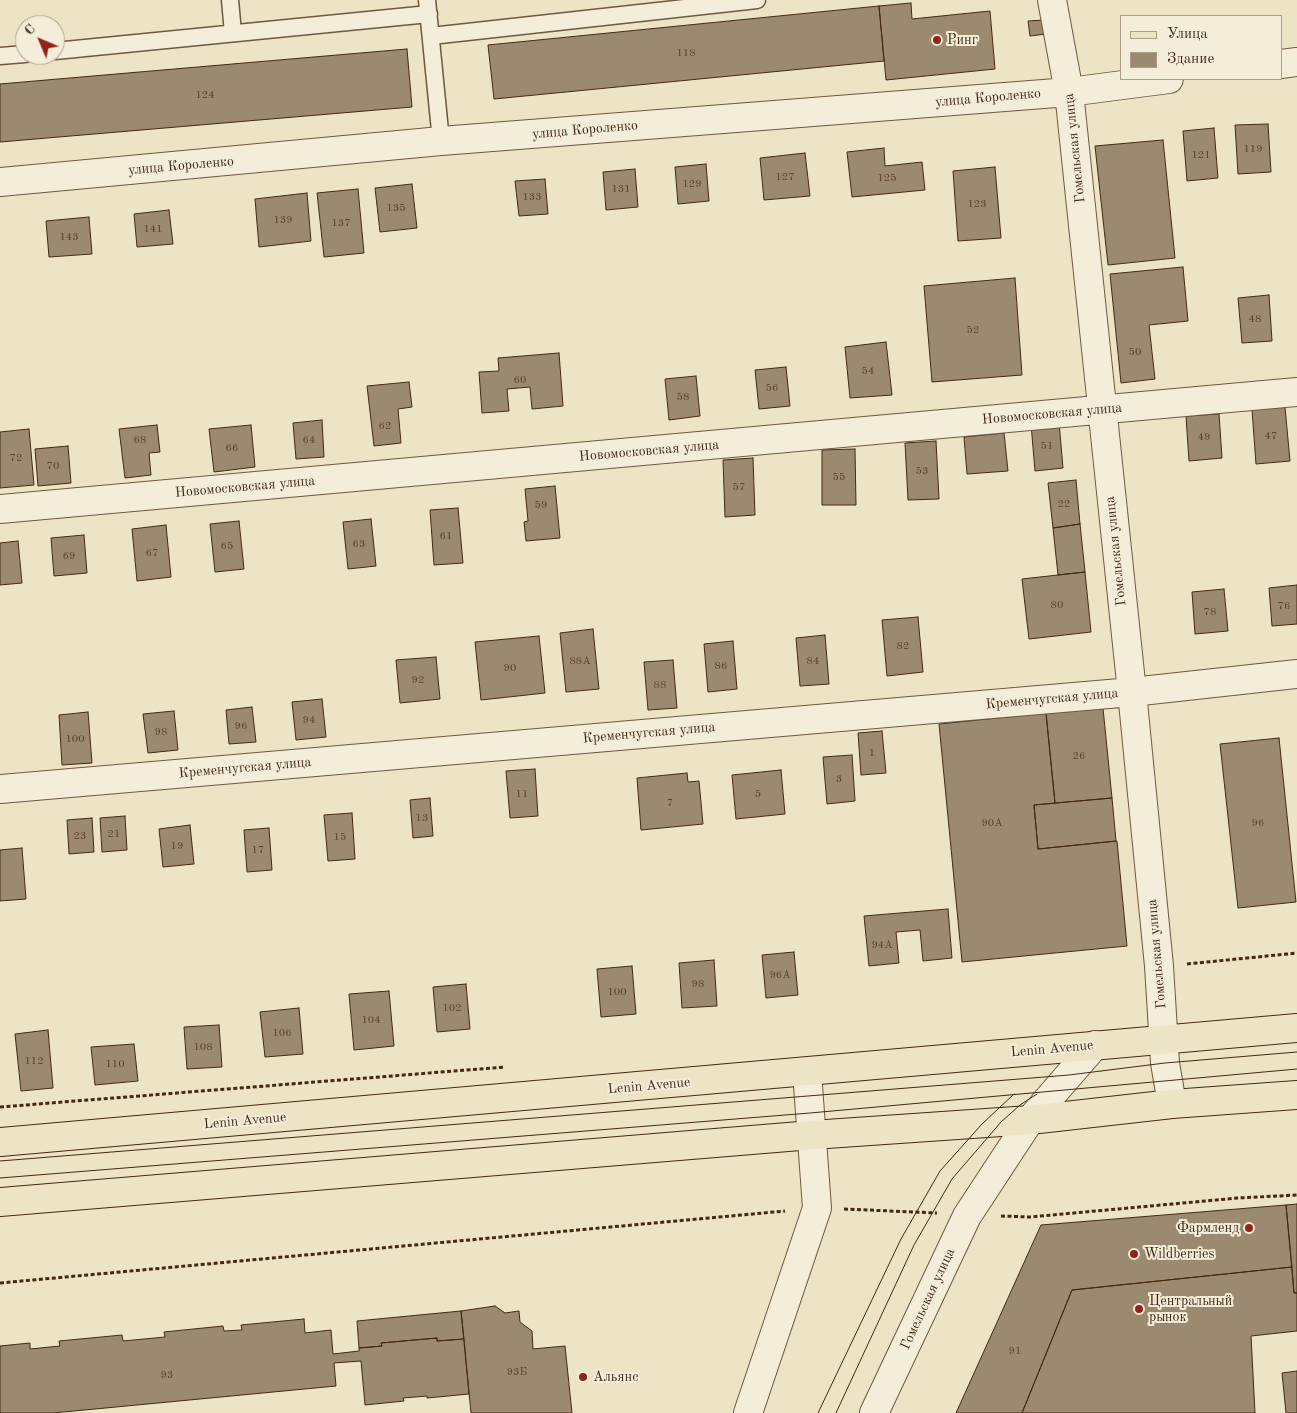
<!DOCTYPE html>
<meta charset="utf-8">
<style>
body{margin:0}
#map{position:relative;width:1297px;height:1413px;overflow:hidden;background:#ede4c6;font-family:"Old Standard TT",serif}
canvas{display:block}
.legend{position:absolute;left:1120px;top:15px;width:162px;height:65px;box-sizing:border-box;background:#f3edda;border:1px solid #ad9e8a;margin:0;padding:6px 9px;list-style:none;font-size:15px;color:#452813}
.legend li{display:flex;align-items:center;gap:10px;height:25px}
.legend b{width:25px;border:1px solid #ad9e8a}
.north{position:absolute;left:15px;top:15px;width:50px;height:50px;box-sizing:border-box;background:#f3edda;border:1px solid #ad9e8a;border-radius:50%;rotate:315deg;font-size:14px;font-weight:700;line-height:20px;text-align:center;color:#452813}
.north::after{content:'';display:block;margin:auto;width:18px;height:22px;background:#8f2418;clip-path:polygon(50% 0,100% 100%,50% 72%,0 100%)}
</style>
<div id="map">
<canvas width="1297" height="1413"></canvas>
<ul class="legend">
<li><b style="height:6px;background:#ede4c6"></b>Улица</li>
<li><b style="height:14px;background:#9c8a70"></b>Здание</li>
</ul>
<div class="north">С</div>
</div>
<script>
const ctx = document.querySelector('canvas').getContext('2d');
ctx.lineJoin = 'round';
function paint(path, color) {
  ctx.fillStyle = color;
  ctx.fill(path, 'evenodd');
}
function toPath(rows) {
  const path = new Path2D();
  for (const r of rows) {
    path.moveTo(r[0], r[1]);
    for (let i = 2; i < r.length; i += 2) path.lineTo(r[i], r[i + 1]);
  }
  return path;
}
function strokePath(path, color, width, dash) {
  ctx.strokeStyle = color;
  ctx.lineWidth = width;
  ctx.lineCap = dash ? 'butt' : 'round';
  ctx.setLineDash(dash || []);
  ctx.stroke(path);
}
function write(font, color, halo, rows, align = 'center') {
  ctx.font = font + ' "Old Standard TT",serif';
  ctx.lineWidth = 4;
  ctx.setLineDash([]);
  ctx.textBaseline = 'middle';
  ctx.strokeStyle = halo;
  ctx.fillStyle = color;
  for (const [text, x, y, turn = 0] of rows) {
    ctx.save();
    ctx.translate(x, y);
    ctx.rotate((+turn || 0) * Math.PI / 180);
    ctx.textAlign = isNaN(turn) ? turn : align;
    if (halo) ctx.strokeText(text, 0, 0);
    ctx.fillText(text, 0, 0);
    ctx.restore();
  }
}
const building = toPath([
 [911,3,912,19,990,11,995,69,886,80,879,6,911,3],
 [879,6,884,61,494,99,488,45,879,6],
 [1045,20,1046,34,1030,36,1028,21,1045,20],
 [407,49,412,107,0,142,0,84,407,49],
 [1268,124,1271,172,1238,174,1235,125,1268,124],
 [1214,128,1218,178,1187,181,1183,131,1214,128],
 [1163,140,1175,258,1108,265,1095,146,1163,140],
 [884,148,885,166,922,162,925,190,852,197,847,152,884,148],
 [805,153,810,196,764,200,760,158,805,153],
 [706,164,709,201,678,204,675,167,706,164],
 [995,167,1001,238,958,241,953,171,995,167],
 [635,169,638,207,606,210,603,172,635,169],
 [545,179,548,214,519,216,515,181,545,179],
 [412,184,417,228,380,232,375,188,412,184],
 [358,189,364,253,324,257,317,193,358,189],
 [307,193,311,241,259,247,255,199,307,193],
 [169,210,173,244,137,247,134,214,169,210],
 [89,217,92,254,49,257,46,221,89,217],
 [1183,267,1188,321,1149,325,1155,379,1121,383,1110,274,1183,267],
 [1015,278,1022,375,932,382,924,286,1015,278],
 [1269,295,1272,341,1242,343,1238,298,1269,295],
 [886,342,892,395,850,398,845,347,886,342],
 [559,353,563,406,532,409,530,387,507,389,509,411,482,413,479,372,499,371,498,358,559,353],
 [786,367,790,406,759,409,755,370,786,367],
 [696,376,700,416,669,420,665,379,696,376],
 [409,382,412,407,398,409,401,443,374,446,367,386,409,382],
 [1285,407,1290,461,1256,464,1252,410,1285,407],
 [1219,414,1222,458,1189,461,1186,416,1219,414],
 [322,420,324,457,296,459,293,423,322,420],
 [1059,422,1063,468,1035,471,1031,424,1059,422],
 [157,425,160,452,149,453,151,475,125,478,119,429,157,425],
 [251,425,255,467,214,472,209,429,251,425],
 [29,429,34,485,0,488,0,432,29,429],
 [1004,433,1008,471,967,474,964,437,1004,433],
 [936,441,939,499,908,500,905,443,936,441],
 [68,446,71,483,38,486,35,449,68,446],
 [855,449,856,505,822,505,822,450,855,449],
 [753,458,755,515,725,517,723,460,753,458],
 [1076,480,1080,524,1053,528,1048,483,1076,480],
 [555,486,560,538,526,541,524,522,528,521,525,489,555,486],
 [458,508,463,563,434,565,430,510,458,508],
 [371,519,376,566,348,569,343,522,371,519],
 [239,521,244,569,215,572,210,524,239,521],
 [1080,524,1085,572,1058,575,1053,528,1080,524],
 [166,525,171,577,137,581,132,529,166,525],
 [84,535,87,573,54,576,51,538,84,535],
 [18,541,22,583,0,585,0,543,18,541],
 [1085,572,1091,632,1029,639,1022,579,1085,572],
 [1297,585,1297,624,1272,626,1269,588,1297,585],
 [1224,589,1228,631,1195,634,1192,592,1224,589],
 [918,617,923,672,887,676,882,620,918,617],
 [593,629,599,689,566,692,560,633,593,629],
 [825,635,829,684,800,686,796,638,825,635],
 [539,636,545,693,481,700,475,642,539,636],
 [733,641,737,689,708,692,704,644,733,641],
 [436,657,440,699,400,703,396,660,436,657],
 [673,660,677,708,648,710,644,662,673,660],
 [322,699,326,737,296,740,292,702,322,699],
 [252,707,256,742,229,744,226,710,252,707],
 [1103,708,1112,798,1055,803,1046,713,1103,708],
 [174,711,178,750,148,753,143,714,174,711],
 [88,712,92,763,62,765,59,715,88,712],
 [1046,713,1055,803,1034,805,1038,849,1117,841,1127,946,962,962,939,724,1046,713],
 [882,731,886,773,861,775,858,733,882,731],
 [1279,738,1296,902,1238,908,1220,744,1279,738],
 [852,755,855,801,827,804,823,757,852,755],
 [535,769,538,816,510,818,506,771,535,769],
 [781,770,785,814,736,819,732,775,781,770],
 [687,773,688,782,699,781,703,824,641,830,637,778,687,773],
 [430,798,433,836,413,838,410,800,430,798],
 [1112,798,1116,841,1038,849,1034,805,1112,798],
 [352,813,355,859,328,861,324,815,352,813],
 [125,816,127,850,102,852,100,818,125,816],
 [92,818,94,852,69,854,67,820,92,818],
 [190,825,194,864,163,867,159,829,190,825],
 [269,828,272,870,247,872,244,830,269,828],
 [22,848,26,899,0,901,0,850,22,848],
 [948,909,952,958,923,961,920,930,896,932,899,963,869,966,864,916,948,909],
 [794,952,798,995,766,998,762,955,794,952],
 [714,960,717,1006,682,1008,679,963,714,960],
 [632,966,636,1014,601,1017,597,969,632,966],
 [466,984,470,1029,437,1032,433,987,466,984],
 [389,991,394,1046,354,1050,349,994,389,991],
 [299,1008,303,1054,265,1057,260,1012,299,1008],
 [219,1025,222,1067,187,1069,184,1027,219,1025],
 [48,1030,53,1088,21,1091,15,1034,48,1030],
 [134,1044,138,1081,95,1085,91,1047,134,1044],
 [1297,1204,1297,1293,1294,1293,1286,1205,1297,1204],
 [1286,1205,1292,1267,1072,1290,1022,1413,956,1413,1041,1225,1286,1205],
 [1292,1267,1294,1293,1297,1293,1297,1331,1251,1336,1255,1413,1022,1413,1072,1290,1292,1267],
 [495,1306,505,1313,519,1311,520,1322,532,1331,533,1349,565,1346,572,1413,471,1413,461,1311,495,1306],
 [461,1311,464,1339,437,1341,437,1338,381,1343,382,1346,359,1348,357,1321,461,1311],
 [304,1319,305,1333,331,1330,333,1354,359,1351,359,1348,382,1346,381,1343,437,1338,437,1341,464,1339,469,1394,427,1398,427,1396,403,1398,404,1401,365,1405,361,1361,334,1363,336,1386,53,1413,0,1413,0,1346,30,1343,30,1349,60,1346,59,1341,122,1335,123,1341,165,1337,164,1332,223,1326,224,1331,242,1330,241,1325,304,1319],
 [1297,1371,1297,1413,1286,1413,1282,1373,1297,1371]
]);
const path = toPath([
 [1187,964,1297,953],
 [0,1107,505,1067],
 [844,1209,937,1213],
 [1001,1216,1030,1217,1238,1198,1297,1195],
 [0,1283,785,1211]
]);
const service = toPath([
 [230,0,233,33],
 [427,0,441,141],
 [431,36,757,0],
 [55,51,429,14],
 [0,56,25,54]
]);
const minor = toPath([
 [1052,0,1069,92,1132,692,1159,966,1165,1063,1172,1104],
 [1281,64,1297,62],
 [0,182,441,141,1069,92,1169,79],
 [0,509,1297,392],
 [0,789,1132,692,1297,674],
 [748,1413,817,1208,807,1072]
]);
const tertiary = toPath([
 [874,1413,967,1216,1030,1120,1095,1045]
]);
const primary = toPath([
 [0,1142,1297,1028],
 [0,1202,812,1135,1030,1120,1172,1104,1297,1095]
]);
const tram = toPath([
 [0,1161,1069,1075,1165,1063,1297,1052],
 [0,1178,810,1113,1297,1069],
 [818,1413,901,1239,940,1171,982,1124,1014,1094],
 [836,1413,914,1245,952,1179,1001,1122,1020,1105,1037,1094]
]);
const markers = [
 [937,40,5,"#8f2418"],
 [1249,1228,5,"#8f2418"],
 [1134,1254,5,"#8f2418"],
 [1139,1309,5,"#8f2418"],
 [583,1377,5,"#8f2418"]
];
const numberNames = [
 ["118",686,53],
 ["124",205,95],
 ["119",1253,149],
 ["121",1201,155],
 ["127",785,177],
 ["125",887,178],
 ["129",692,184],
 ["131",621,189],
 ["133",532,197],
 ["123",977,204],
 ["135",396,208],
 ["139",283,220],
 ["137",341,223],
 ["141",153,229],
 ["143",69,237],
 ["48",1255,319],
 ["52",973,330],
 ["50",1135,352],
 ["54",868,371],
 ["60",520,380],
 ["56",772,388],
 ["58",683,397],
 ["62",385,426],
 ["47",1271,436],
 ["49",1204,437],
 ["68",140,440],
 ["64",309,440],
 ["51",1047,446],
 ["66",232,448],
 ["72",16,458],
 ["70",53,466],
 ["53",922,471],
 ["55",839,477],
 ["57",739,487],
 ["22",1064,504],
 ["59",541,505],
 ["61",446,536],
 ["63",359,544],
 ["65",227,546],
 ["67",152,553],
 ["69",69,556],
 ["80",1057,605],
 ["76",1284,606],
 ["78",1210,612],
 ["82",903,646],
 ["88А",580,661],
 ["84",813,661],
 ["86",721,666],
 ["90",510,668],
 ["92",418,680],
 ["88",660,685],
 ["94",309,720],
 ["96",241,726],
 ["98",161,732],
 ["100",75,739],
 ["1",872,753],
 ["26",1079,756],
 ["3",839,779],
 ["11",522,794],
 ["5",758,794],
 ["7",670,803],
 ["13",422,818],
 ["90А",992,823],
 ["96",1258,823],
 ["21",114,834],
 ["23",80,836],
 ["15",340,837],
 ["19",177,846],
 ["17",258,850],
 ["94А",882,945],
 ["96А",780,975],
 ["98",698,984],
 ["100",617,992],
 ["102",452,1008],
 ["104",371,1020],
 ["106",282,1033],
 ["108",203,1047],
 ["112",34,1061],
 ["110",115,1064],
 ["91",1015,1351],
 ["93Б",517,1372],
 ["93",167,1375]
];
const poiNames = [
 ["Ринг",947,40],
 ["Фармленд",1239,1228,"right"],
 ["Wildberries",1144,1254],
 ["Центральный",1149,1301],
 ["рынок",1149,1317],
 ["Альянс",593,1377]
];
const streetNames = [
 ["улица Короленко",988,98,-5],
 ["улица Короленко",585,130,-5],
 ["Гомельская улица",1075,148,-96],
 ["улица Короленко",181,166,-5],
 ["Новомосковская улица",1052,414,-5],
 ["Новомосковская улица",649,451,-5],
 ["Новомосковская улица",245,487,-5],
 ["Гомельская улица",1116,551,-96],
 ["Кременчугская улица",1052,699,-5],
 ["Кременчугская улица",649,733,-5],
 ["Кременчугская улица",245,768,-5],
 ["Гомельская улица",1157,954,-95],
 ["Lenin Avenue",1052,1049,-5],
 ["Lenin Avenue",649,1086,-5],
 ["Lenin Avenue",245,1121,-5],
 ["Гомельская улица",928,1299,-65]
];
paint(building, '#9c8a70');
strokePath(building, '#452813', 1);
strokePath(service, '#6f5740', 19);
strokePath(minor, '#6f5740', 30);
strokePath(tertiary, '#6f5740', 30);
strokePath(primary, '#452813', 30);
strokePath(path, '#452813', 3, [4, 2.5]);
strokePath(service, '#f3edda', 16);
strokePath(minor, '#f3edda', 28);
strokePath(tertiary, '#f3edda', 28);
strokePath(primary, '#ede4c6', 28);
strokePath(tram, '#452813', 1);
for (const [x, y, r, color] of markers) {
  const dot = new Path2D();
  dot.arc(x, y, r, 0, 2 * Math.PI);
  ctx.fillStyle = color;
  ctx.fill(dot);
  strokePath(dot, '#f3edda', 2);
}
write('11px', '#5b402a', null, numberNames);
write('14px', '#452813', '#f3edda', poiNames, 'left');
write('14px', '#452813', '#f3edda', streetNames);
</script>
